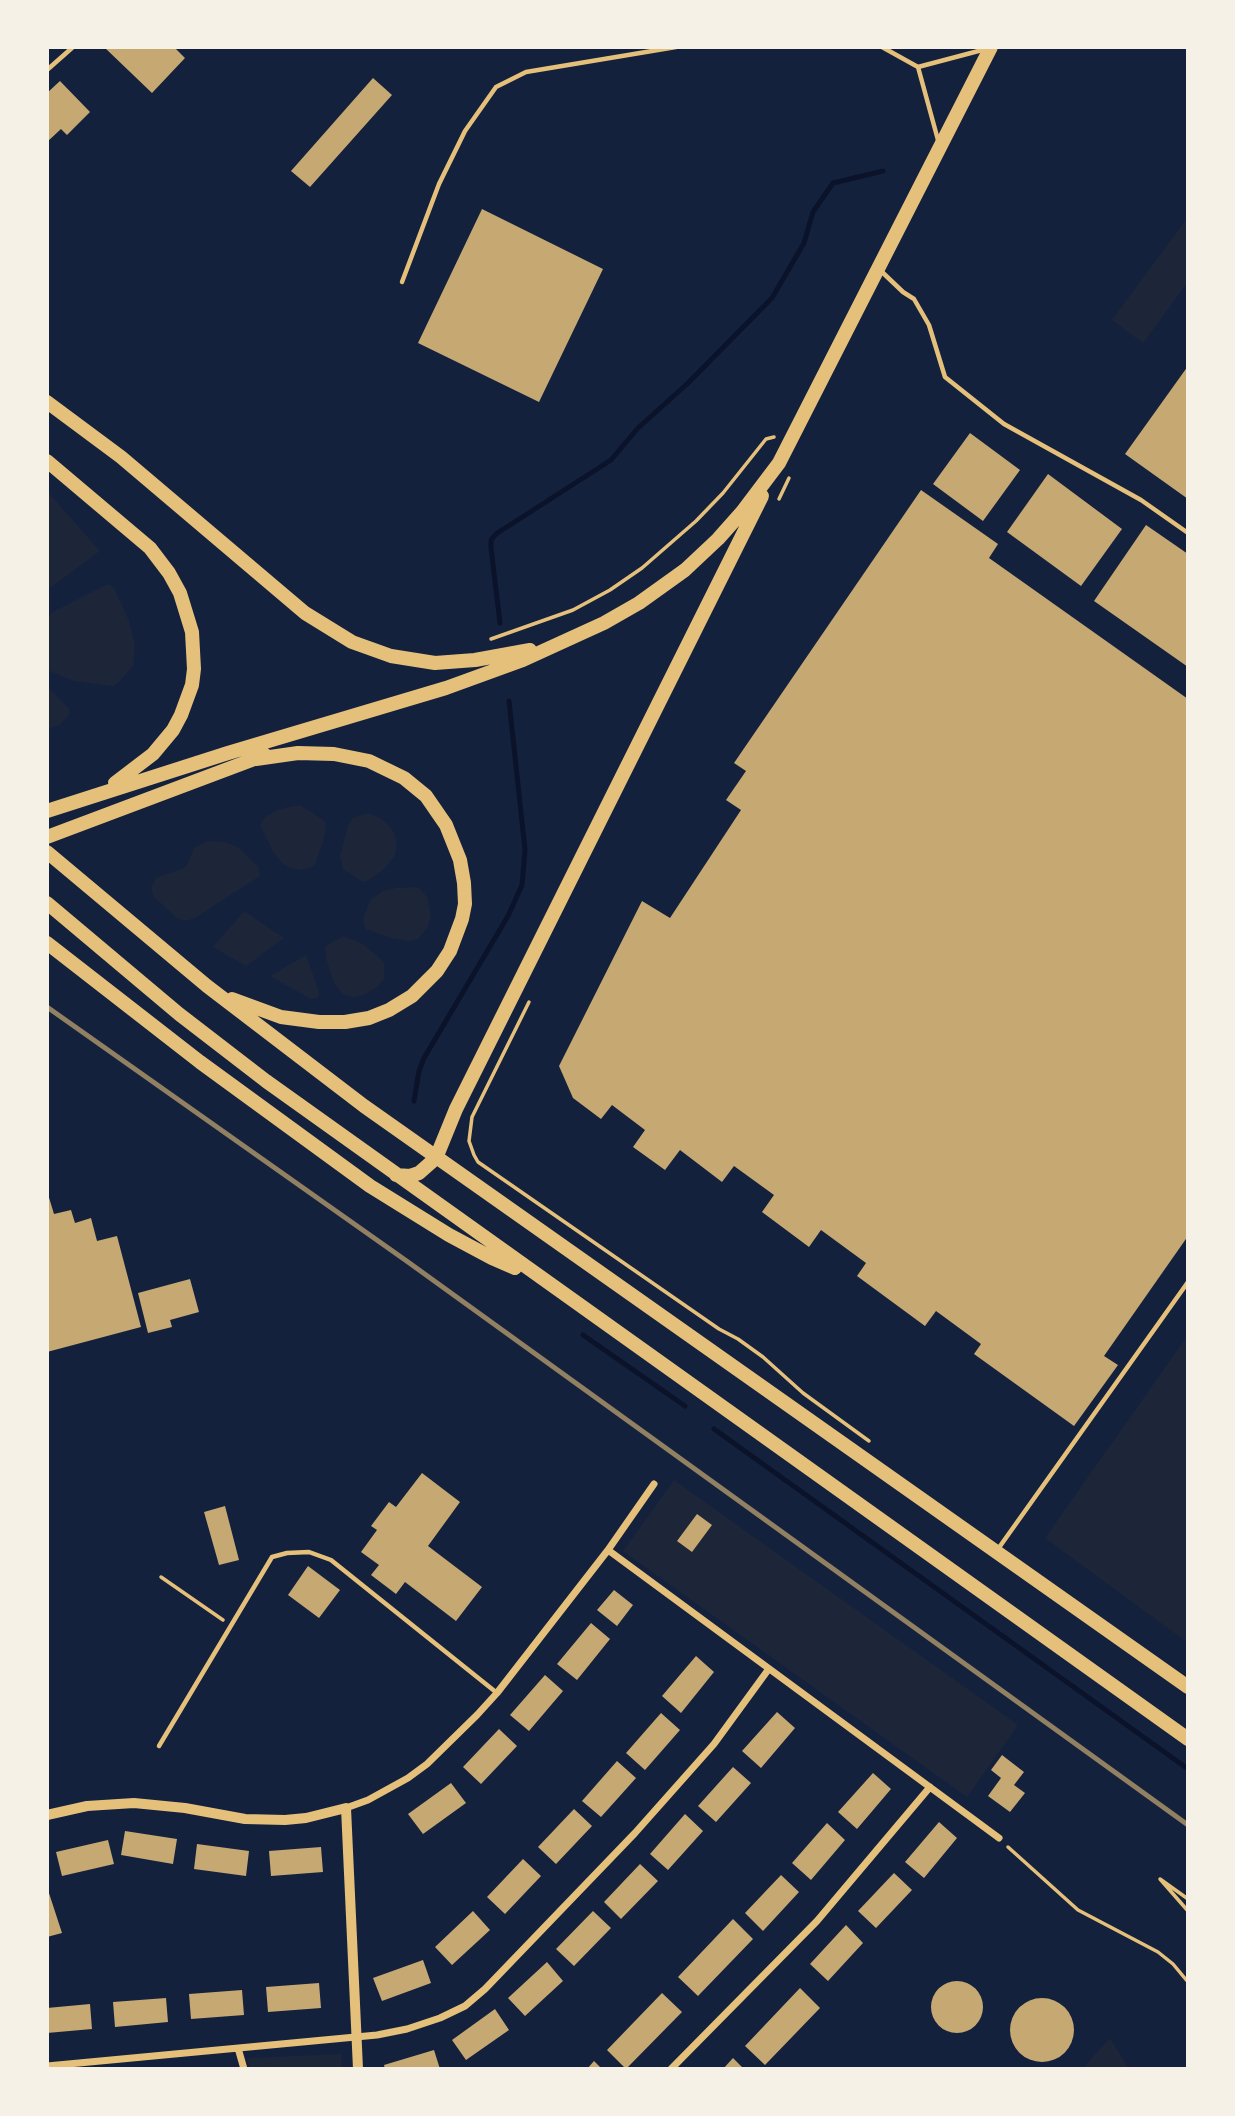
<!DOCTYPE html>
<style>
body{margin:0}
#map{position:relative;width:1235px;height:2116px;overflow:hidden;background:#14213d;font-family:"PT Sans",sans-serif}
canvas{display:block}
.frame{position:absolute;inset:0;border:49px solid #f6f1e7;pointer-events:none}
</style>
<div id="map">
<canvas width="1235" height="2116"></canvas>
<div class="frame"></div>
</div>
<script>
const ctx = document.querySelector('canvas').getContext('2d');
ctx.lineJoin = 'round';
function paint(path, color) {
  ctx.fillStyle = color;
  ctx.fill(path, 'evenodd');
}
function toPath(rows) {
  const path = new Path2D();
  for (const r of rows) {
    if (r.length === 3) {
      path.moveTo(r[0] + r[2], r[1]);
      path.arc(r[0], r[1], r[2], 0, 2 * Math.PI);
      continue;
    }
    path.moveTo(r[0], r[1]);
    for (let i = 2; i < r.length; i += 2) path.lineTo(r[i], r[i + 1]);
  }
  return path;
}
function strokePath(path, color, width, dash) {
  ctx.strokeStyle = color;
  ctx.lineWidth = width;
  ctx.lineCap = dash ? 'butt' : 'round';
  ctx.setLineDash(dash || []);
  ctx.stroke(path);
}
const green = toPath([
 [1188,217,1188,282,1143,343,1112,320],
 [47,491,100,551,47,590],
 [106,585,111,585,115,590,129,621,135,644,133,666,118,683,113,686,74,681,47,670,47,620,51,613],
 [47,686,70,710,68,717,59,725,47,729],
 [300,805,325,821,326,824,323,842,315,864,312,867,300,870,288,867,283,864,274,853,260,825,265,817,280,809],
 [368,813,382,819,390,827,395,834,397,846,394,857,384,869,369,880,363,882,343,869,340,856,348,825,353,818],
 [208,841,225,842,239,848,259,868,260,876,195,918,185,921,177,918,154,897,151,888,157,877,182,869,187,865,194,848],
 [415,887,419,888,427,897,431,917,427,928,418,939,409,941,391,938,366,929,363,919,371,899,383,891,396,888],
 [244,911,284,938,246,966,213,947],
 [343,936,363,944,384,962,384,979,376,988,363,995,354,997,342,994,333,981,326,958,325,948,327,945],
 [306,955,318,989,319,995,317,998,311,999,270,976],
 [1188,1335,1188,1643,1045,1538],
 [674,1480,1018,1725,967,1797,623,1551],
 [1110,2038,1129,2069,1082,2069],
 [341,2054,342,2069,250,2069,247,2058]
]);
const stream = toPath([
 [500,623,491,548,491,540,496,534,611,460,638,428,687,384,772,298,804,243,813,212,833,183,883,171],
 [414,1101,419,1071,424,1058,508,916,522,885,525,850,509,701],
 [583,1335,685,1406],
 [714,1429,1188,1769]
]);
const building = toPath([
 [104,47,174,47,185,58,152,93],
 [373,78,392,95,310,187,291,171],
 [60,81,90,112,67,135,61,129,47,142,47,93],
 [482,209,603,269,539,402,418,343],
 [1188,366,1188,499,1125,454],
 [970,433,1020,470,983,521,933,484],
 [1048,474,1122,529,1081,586,1007,532],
 [921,490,998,544,989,558,1188,699,1188,1236,1104,1356,1118,1365,1074,1426,974,1354,981,1344,936,1311,925,1326,857,1276,866,1263,821,1230,809,1247,762,1212,774,1195,734,1166,722,1182,680,1150,665,1170,633,1147,645,1130,612,1105,601,1119,573,1098,559,1066,642,901,670,918,741,810,726,800,746,771,734,763],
 [1146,525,1188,554,1188,667,1094,601],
 [47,1191,54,1214,71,1210,75,1223,91,1218,97,1241,117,1236,141,1327,47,1352],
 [190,1279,199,1312,170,1320,172,1327,148,1333,138,1293],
 [422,1473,460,1502,428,1546,482,1587,456,1621,405,1582,396,1594,371,1575,379,1565,361,1552,377,1530,371,1526,389,1502,396,1507],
 [225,1506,239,1560,219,1565,204,1512],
 [697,1514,712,1525,692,1552,677,1541],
 [308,1566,340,1590,319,1618,288,1595],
 [614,1590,633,1605,617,1626,597,1610],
 [591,1623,610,1639,577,1680,557,1664],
 [696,1656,714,1672,681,1713,662,1696],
 [545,1675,563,1691,529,1731,510,1715],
 [777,1712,795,1728,761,1768,742,1751],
 [661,1713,680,1730,645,1770,626,1753],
 [499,1729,517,1746,481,1784,463,1767],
 [1002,1755,1024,1772,1014,1785,1025,1793,1010,1812,988,1796,1001,1778,991,1770],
 [617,1761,636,1778,601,1817,582,1801],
 [733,1767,751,1783,716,1822,698,1806],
 [873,1773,891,1789,857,1829,838,1812],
 [451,1783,466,1803,423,1834,408,1814],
 [574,1809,592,1826,556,1864,538,1847],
 [685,1814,703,1831,668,1870,650,1854],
 [939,1822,957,1838,924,1878,905,1862],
 [827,1823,845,1840,811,1880,792,1863],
 [125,1831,177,1839,173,1864,121,1855],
 [108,1840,114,1864,62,1876,56,1852],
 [197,1844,249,1851,246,1876,194,1869],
 [321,1847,323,1872,271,1876,269,1851],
 [523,1859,541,1876,505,1914,487,1897],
 [640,1864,658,1881,621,1919,604,1902],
 [894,1873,912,1890,876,1928,858,1911],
 [781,1875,799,1892,763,1931,745,1913],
 [47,1887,62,1933,47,1937],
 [473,1911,490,1930,452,1965,435,1947],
 [593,1911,611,1928,574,1966,556,1949],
 [733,1919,753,1939,698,1996,678,1977],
 [846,1925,863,1943,828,1981,810,1964],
 [423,1960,431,1983,382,2001,373,1978],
 [547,1962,563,1981,525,2016,508,1998],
 [957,2007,26],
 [319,1983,321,2008,268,2012,266,1987],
 [800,1988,820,2008,765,2065,745,2046],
 [242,1990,244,2015,191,2019,189,1994],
 [662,1993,682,2012,626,2069,607,2050],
 [166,1998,168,2022,115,2027,113,2002],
 [1042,2030,32],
 [90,2004,92,2029,47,2033,47,2008],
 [495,2009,509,2030,466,2060,452,2040],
 [434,2050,440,2069,385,2069,384,2065],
 [733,2058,744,2069,723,2069],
 [594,2061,602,2069,587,2069]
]);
const path = toPath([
 [779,499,789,478],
 [491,639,573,610,610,590,642,568,696,521,723,493,766,439,774,437],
 [529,1002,472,1117,469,1141,474,1155,478,1162,719,1329,738,1339,763,1357,803,1393,869,1441],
 [161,1577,223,1620],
 [1008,1847,1078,1910,1158,1952,1173,1964,1188,1982],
 [1188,1899,1160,1879,1188,1911]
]);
const service = toPath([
 [882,47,918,67,986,49],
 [918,67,938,140],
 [47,70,73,47],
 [881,271,903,292,914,299,929,325,945,377,1004,424,1141,500,1188,533],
 [402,282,439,184,465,131,496,87,526,72,676,47],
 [998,1549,1188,1282],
 [159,1746,272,1557,287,1553,309,1552,331,1560,497,1693]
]);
const minor = toPath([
 [608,1550,999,1838],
 [346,1808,368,1800,408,1778,427,1764,477,1715,497,1693,608,1550,654,1484],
 [238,2048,244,2069],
 [47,2066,377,2035,407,2029,440,2018,465,2006,485,1989,635,1833,714,1744,768,1670],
 [671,2069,817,1921,930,1787]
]);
const tertiary = toPath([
 [47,1815,87,1806,134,1803,185,1808,245,1819,285,1820,306,1818,346,1808,358,2069]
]);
const primary = toPath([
 [47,402,121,457,305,613,352,642,391,656,435,663,475,660,530,650],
 [47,461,150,548,169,573,180,593,192,632,194,669,192,685,181,715,173,730,153,754,115,783],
 [47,811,228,753,446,688,523,660,604,623,639,603,685,570,718,539,742,512,779,463,991,47],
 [47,837,265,755],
 [47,852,207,986,364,1106,1188,1687],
 [47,903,179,1014,266,1081,1188,1739],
 [47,943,200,1062,370,1186,449,1235,492,1258,515,1268],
 [232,999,281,1017,319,1022,345,1022,369,1018,389,1010,412,996,437,971,450,951,462,919,465,904,464,883,460,860,446,825,426,796,404,778,369,761,334,754,298,753,256,759],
 [396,1175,410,1176,419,1173,436,1158,456,1109,762,496]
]);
const rail = toPath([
 [47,1007,408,1262,1188,1825]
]);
paint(green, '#1d2539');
strokePath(stream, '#0b132b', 5);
paint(building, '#c6a872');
strokePath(path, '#e5c07b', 3.5);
strokePath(service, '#e5c07b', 4.5);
strokePath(minor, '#e5c07b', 7);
strokePath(tertiary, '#e5c07b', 10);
strokePath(primary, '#e5c07b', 14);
strokePath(rail, '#918062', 5);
</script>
